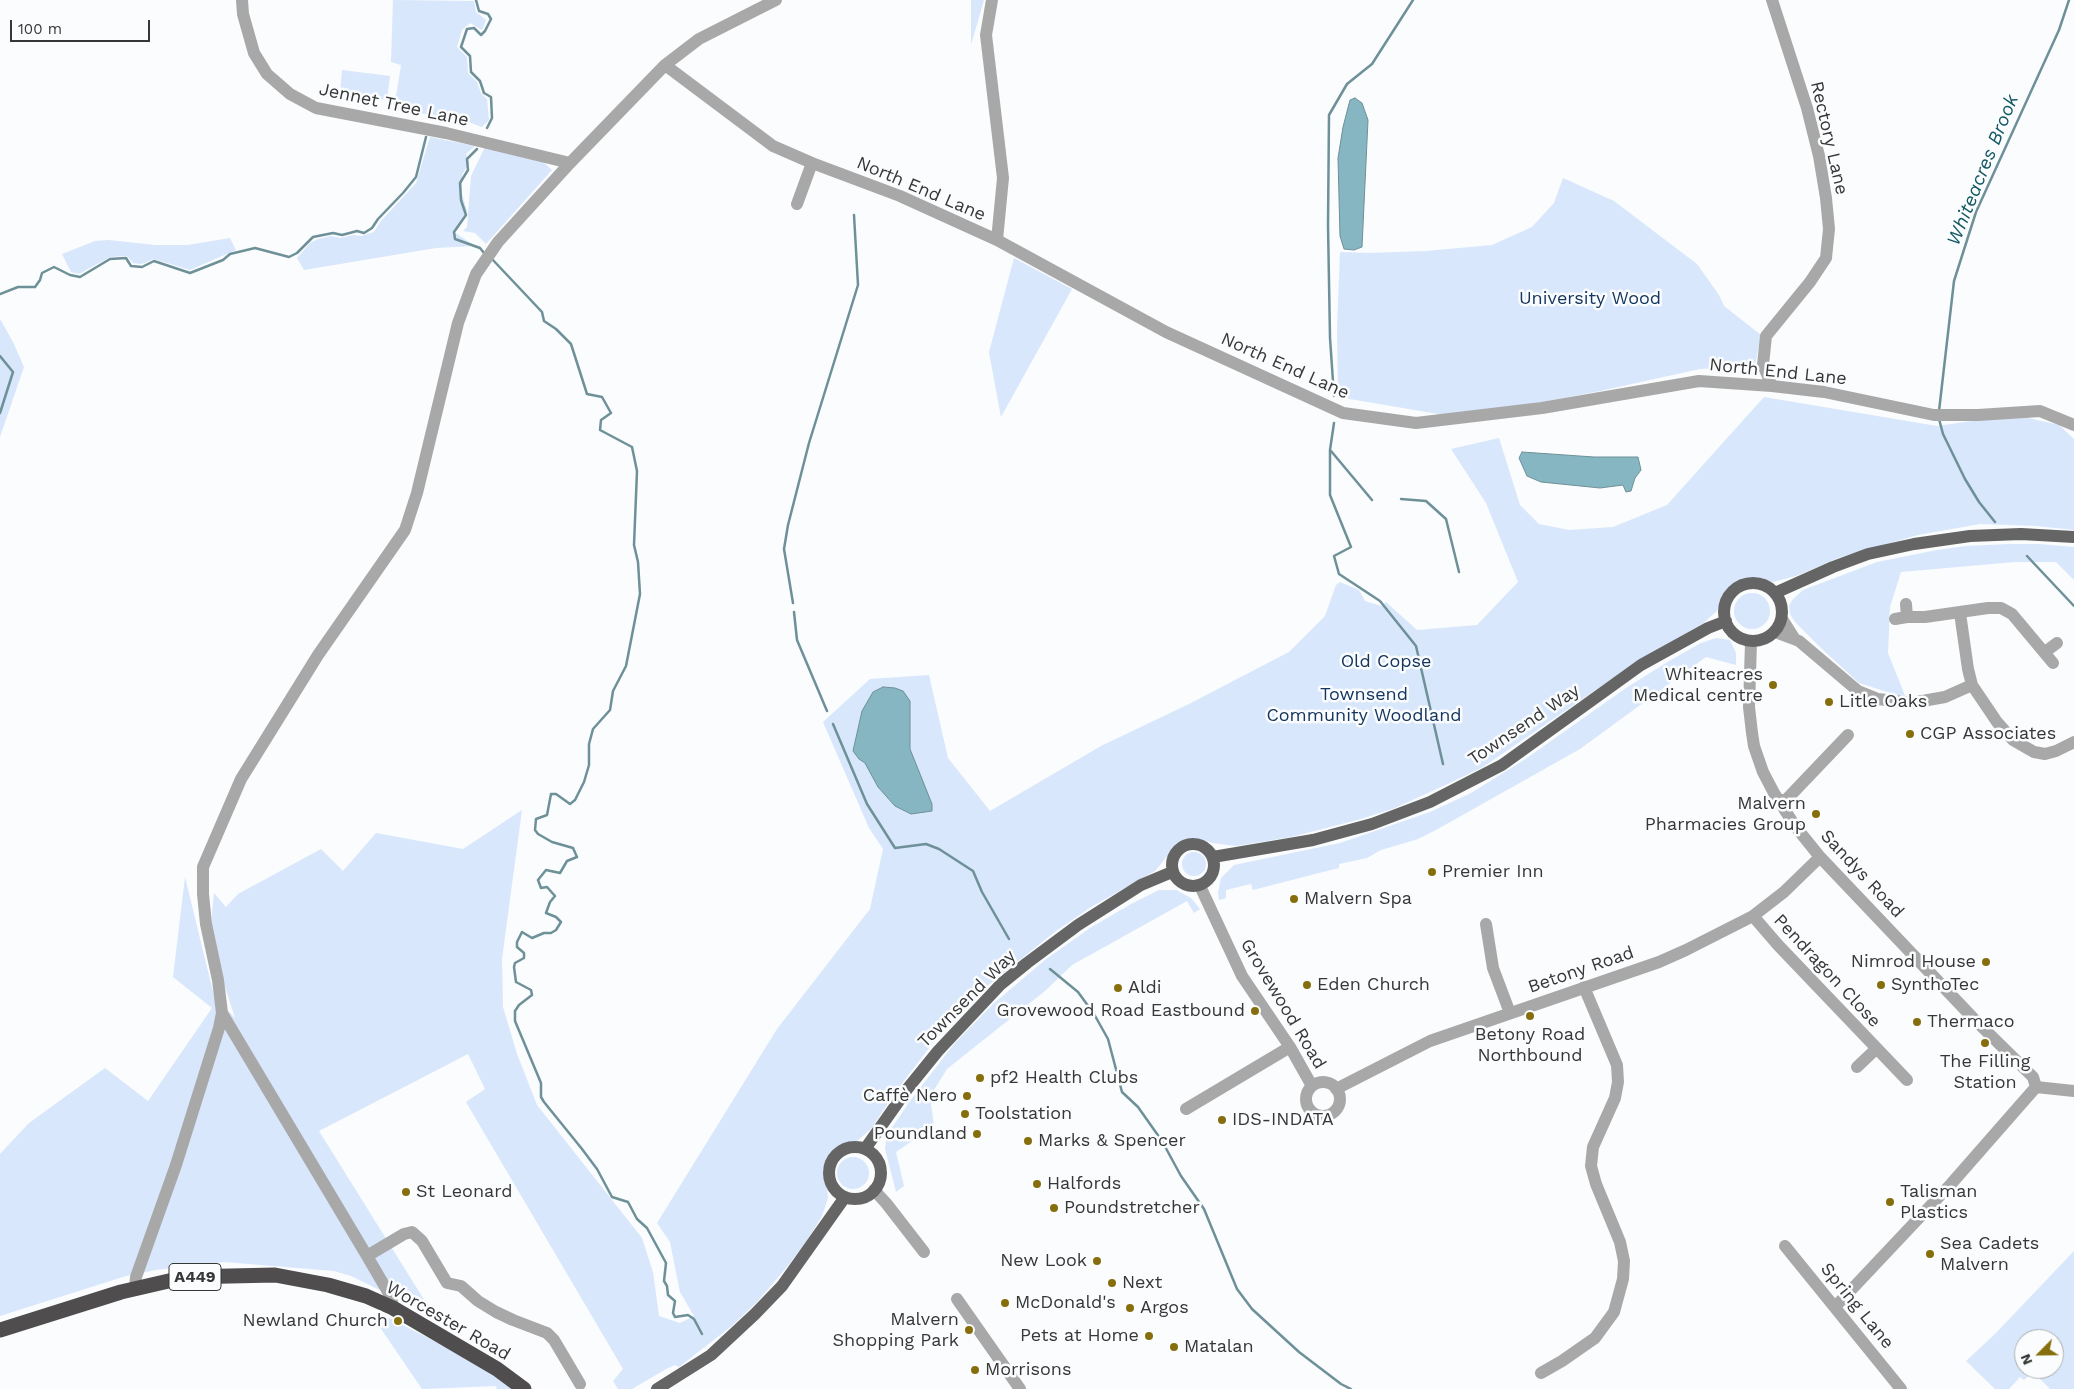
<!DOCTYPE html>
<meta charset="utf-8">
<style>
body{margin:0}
#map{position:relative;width:2074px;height:1389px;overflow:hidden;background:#fafcfd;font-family:"Work Sans",sans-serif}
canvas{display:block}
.north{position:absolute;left:2014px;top:1329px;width:50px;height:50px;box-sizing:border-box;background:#fafcfd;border:1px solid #acadae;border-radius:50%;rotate:247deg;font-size:14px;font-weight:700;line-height:20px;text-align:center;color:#363737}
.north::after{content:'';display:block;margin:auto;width:18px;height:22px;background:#866e0d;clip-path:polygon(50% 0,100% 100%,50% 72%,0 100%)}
.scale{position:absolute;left:10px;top:20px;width:140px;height:22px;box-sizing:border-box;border:2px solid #363737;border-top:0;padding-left:6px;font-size:15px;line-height:18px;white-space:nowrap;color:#363737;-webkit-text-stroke:4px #fafcfd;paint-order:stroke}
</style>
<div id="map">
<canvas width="2074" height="1389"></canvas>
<div class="north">N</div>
<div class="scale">100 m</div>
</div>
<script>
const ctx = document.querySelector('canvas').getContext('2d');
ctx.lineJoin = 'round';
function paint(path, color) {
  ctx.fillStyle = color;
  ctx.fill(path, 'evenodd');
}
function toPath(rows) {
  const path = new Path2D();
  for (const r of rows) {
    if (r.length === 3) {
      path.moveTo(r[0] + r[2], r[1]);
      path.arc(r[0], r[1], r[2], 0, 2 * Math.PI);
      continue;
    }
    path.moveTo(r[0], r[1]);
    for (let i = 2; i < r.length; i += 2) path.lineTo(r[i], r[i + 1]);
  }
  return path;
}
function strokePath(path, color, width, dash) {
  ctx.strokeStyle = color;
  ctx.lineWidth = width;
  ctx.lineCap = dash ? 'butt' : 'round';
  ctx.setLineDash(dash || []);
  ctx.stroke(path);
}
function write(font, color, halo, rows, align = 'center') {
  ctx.font = font + ' "Work Sans",sans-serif';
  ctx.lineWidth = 5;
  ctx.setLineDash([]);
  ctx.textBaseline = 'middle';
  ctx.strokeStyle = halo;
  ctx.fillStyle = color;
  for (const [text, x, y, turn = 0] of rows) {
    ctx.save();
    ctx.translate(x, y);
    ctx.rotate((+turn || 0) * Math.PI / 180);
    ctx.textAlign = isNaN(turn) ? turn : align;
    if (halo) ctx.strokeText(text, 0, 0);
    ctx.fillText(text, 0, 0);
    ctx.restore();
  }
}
const green = toPath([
 [393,0,474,1,476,12,486,20,482,30,470,23,462,30,457,47,467,57,468,73,477,82,481,93,487,99,489,120,482,127,463,120,394,109,401,65,391,62],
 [971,0,984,0,971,45],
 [342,70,390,76,387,100,340,95],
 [430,137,475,146,466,154,469,163,462,175,462,194,467,211,454,232,475,246,436,248,304,270,297,258,310,243,318,239,331,236,341,238,353,235,361,236,374,232,381,221,416,183],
 [485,147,542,161,552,170,486,244,475,233,463,231,467,227,471,176],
 [1563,178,1614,201,1697,264,1719,295,1724,306,1761,335,1755,366,1700,369,1600,391,1490,412,1450,416,1344,398,1338,395,1337,330,1340,252,1368,253,1426,251,1492,245,1532,227,1554,203],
 [230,238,236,250,190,270,154,259,142,264,133,263,127,256,110,257,79,274,71,272,62,254,95,241,109,240,155,245,188,245],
 [1014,258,1072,289,1001,417,989,352],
 [0,319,13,342,24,367,0,437],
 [1764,397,1937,426,1986,419,2024,417,2059,425,2074,439,2074,530,2036,526,1980,524,1918,535,1838,558,1796,576,1773,582,1745,579,1727,589,1717,611,1702,624,1641,659,1483,767,1454,781,1395,808,1361,819,1291,837,1236,846,1213,843,1196,838,1178,843,1155,871,1091,907,1056,931,981,991,936,1039,894,1094,871,1129,857,1141,835,1150,829,1158,825,1169,828,1198,822,1216,806,1242,786,1268,757,1302,733,1325,679,1367,675,1365,666,1369,632,1389,618,1389,613,1381,623,1369,466,1102,485,1089,468,1054,319,1131,428,1306,402,1297,388,1294,351,1276,334,1271,224,1262,156,1270,126,1276,0,1316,0,1154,29,1123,105,1068,148,1101,212,1008,173,977,185,877,214,996,235,1018,221,974,211,925,214,893,226,907,238,894,321,849,343,871,376,833,463,849,522,810,502,959,503,1007,517,1054,537,1105,642,1238,653,1272,659,1316,680,1323,694,1316,680,1292,670,1242,657,1223,777,1029,870,909,883,849,869,828,823,722,870,679,929,675,948,758,990,811,1101,746,1189,704,1289,652,1325,616,1336,585,1340,582,1359,590,1365,601,1381,606,1386,602,1417,630,1477,625,1518,582,1486,503,1451,449,1499,438,1520,505,1539,524,1569,530,1613,527,1667,505],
 [2009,544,2039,544,2074,547,2074,580,2056,562,2015,562,1901,572,1890,607,1888,653,1906,698,1859,683,1821,648,1795,622,1790,614,1789,606,1792,600,1803,590,1877,562,1937,550,1965,546],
 [1752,611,18],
 [1716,638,1730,640,1736,653,1736,665,1706,657,1580,749,1436,830,1418,839,1381,850,1367,858,1339,864,1339,868,1315,874,1253,890,1251,884,1226,890,1226,898,1219,900,1218,893,1221,878,1234,865,1340,843,1430,812,1471,793,1524,760,1626,688,1669,661,1701,643],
 [1194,864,12],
 [1159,890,1176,890,1191,898,1200,909,1194,913,1187,901,1072,965,1045,991,947,1069,934,1090,931,1104,934,1126,896,1152,904,1186,896,1192,885,1149,887,1135,910,1101,954,1044,993,1004,1045,960,1090,928,1131,904],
 [853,1173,16],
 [2074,1251,2074,1389,2050,1389,2033,1372,2024,1380,2020,1377,2009,1389,1995,1389,1966,1361,1995,1334],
 [2024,1339,2054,1339,2054,1369,2024,1369],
 [381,1314,448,1348,501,1378,515,1389,497,1389,496,1386,422,1389,375,1320]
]);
const water = toPath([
 [1355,98,1362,103,1368,120,1362,247,1354,250,1344,249,1340,236,1338,158,1343,127,1350,100,1355,98],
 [1522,452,1594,457,1638,457,1641,470,1635,478,1631,491,1626,492,1623,485,1600,488,1541,482,1527,476,1519,458,1522,452],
 [883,687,895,688,903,691,910,701,910,749,932,804,932,811,911,814,895,806,878,787,865,763,859,759,853,751,862,711,873,692,883,687]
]);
const stream = toPath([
 [476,0,479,11,488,14,491,19,485,31,481,35,474,28,467,29,461,47,470,56,471,72,480,81,484,93,491,97,492,118,487,128],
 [477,149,467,159,468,170,460,183,461,200,466,215,454,232,455,239,480,248,484,253],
 [492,259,542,312,544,321,556,329,571,344,587,394,602,397,611,413,601,420,600,430,632,447,637,471,634,545,638,562,640,594,626,666,613,691,610,710,593,729,589,744,589,765,584,782,575,800,570,804,556,794,551,794,547,815,536,819,535,830,538,834,552,842,573,848,577,857,567,861,560,873,546,870,538,880,541,888,547,887,555,896,550,902,546,913,556,917,561,922,556,930,551,933,544,933,532,938,522,932,517,942,517,947,524,953,524,958,515,963,514,967,516,982,531,990,532,995,519,1005,515,1011,515,1021,541,1083,541,1097,544,1102,582,1149,597,1169,612,1197,628,1202,637,1219,647,1228,666,1263,664,1281,667,1286,668,1295,675,1301,673,1313,675,1317,688,1315,694,1319,702,1334],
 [0,294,18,287,35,287,40,280,42,273,54,267,70,275,80,277,110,259,126,258,131,266,142,267,154,261,190,273,223,260,230,254,255,248,289,257,297,253,313,237,333,233,342,235,357,231,364,233,372,228,378,219,403,193,416,177,426,137],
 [0,356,13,372,0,413],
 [1334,396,1330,338,1328,225,1329,115,1347,84,1372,64,1413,0],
 [1939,411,1954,281,1976,212,2059,30,2069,0],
 [1939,419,1943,434,1965,479,1979,502,1995,522],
 [1334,423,1330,450,1330,495,1351,547,1334,556,1339,574,1380,601,1416,646,1443,764],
 [1331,451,1372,500],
 [1401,499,1426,501,1446,519,1459,572],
 [2027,556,2074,606],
 [793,603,784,549,788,525,809,443,858,285,854,215],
 [794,612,797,640,827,711],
 [833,724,867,804,895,848,926,844,939,849,973,871,982,892,1009,939],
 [1050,969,1078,992,1094,1014,1108,1039,1122,1092,1138,1107,1162,1141,1181,1176,1204,1209,1237,1289,1252,1309,1299,1352,1341,1384,1351,1389]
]);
const minor = toPath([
 [242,0,243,14,254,53,267,74,290,94,316,108,446,133,570,163],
 [992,0,986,35,1003,178,997,240],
 [665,65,773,146,812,163,900,196,997,240,1166,332,1343,413,1416,423,1542,408,1699,381,1772,386,1824,392,1934,415,1978,415,2040,411,2074,425],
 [797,204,812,163],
 [1772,386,1763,365,1766,336,1810,282,1826,258,1829,229,1826,198,1819,156,1807,108,1772,0],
 [1906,604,1907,617],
 [1960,613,1968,669,1972,685,1997,722,2013,740,2034,752,2045,754,2056,751,2074,742],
 [1782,619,1794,638],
 [1895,619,1907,617,1925,617,1988,608,2001,608,2012,614,2053,663],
 [1775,632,1799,641,1858,691,1878,699,1911,703,1945,697,1972,685],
 [1751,642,1749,707,1752,733,1754,746,1763,772,1774,793,1795,826,1820,857,1973,1018,2033,1077,2036,1087],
 [2045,652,2057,643],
 [1778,800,1786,800,1848,735],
 [1200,886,1242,976,1290,1047,1312,1086],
 [1753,916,1778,945,1907,1080],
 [1486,924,1493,968,1510,1013],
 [222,1013,367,1256,391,1297,393,1308],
 [1857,1067,1876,1049],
 [1323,1099,17],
 [2036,1087,2074,1091],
 [1336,1089,1430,1041,1659,962,1686,950,1753,916,1784,892,1820,857],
 [1186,1109,1290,1047],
 [874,1190,886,1203,924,1252],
 [1785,1246,1901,1389],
 [367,1256,404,1234,412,1232,422,1241,447,1283,461,1286,478,1301,496,1312,513,1320,547,1333,554,1340,580,1384],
 [135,1288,136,1277,176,1165,219,1028,222,1013,218,980,206,924,203,894,203,867,241,779,318,655,405,530,417,493,458,323,476,274,498,242,570,163,665,65,699,39,776,0],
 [957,1299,1020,1389],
 [1835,1307,1951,1184,2036,1087],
 [1541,1373,1562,1361,1595,1338,1614,1312,1623,1279,1624,1261,1620,1242,1596,1184,1591,1166,1593,1147,1615,1098,1618,1082,1617,1065,1584,987]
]);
const major = toPath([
 [1753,612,29],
 [1775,593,1833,567,1868,554,1914,544,1970,536,2021,534,2074,537],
 [1193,865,21],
 [1213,857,1313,840,1372,824,1430,802,1502,765,1641,665,1708,628,1726,621],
 [855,1173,26],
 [865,1149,908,1088,938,1051,1001,984,1027,963,1078,925,1141,885,1172,872],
 [657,1389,711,1355,755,1314,782,1286,845,1197]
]);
const highway = toPath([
 [0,1330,121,1292,186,1277,275,1275,328,1285,366,1296,393,1308,497,1369,524,1389]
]);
const markers = [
 [1773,685,5,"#866e0d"],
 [1829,702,5,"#866e0d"],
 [1910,734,5,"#866e0d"],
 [1816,814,5,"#866e0d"],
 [1432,872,5,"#866e0d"],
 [1294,899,5,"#866e0d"],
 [1986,962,5,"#866e0d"],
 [1307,985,5,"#866e0d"],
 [1881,985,5,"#866e0d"],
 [1118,988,5,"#866e0d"],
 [1255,1011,5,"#866e0d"],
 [1530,1016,5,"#866e0d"],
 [1917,1022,5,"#866e0d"],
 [1985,1043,5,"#866e0d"],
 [980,1078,5,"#866e0d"],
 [967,1096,5,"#866e0d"],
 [965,1114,5,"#866e0d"],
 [1222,1120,5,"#866e0d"],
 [977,1134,5,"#866e0d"],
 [1028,1141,5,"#866e0d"],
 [1037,1184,5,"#866e0d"],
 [406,1192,5,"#866e0d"],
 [1890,1202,5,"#866e0d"],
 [1054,1208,5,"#866e0d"],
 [1930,1254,5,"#866e0d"],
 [1097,1261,5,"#866e0d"],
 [1112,1283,5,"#866e0d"],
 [1005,1303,5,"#866e0d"],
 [1130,1308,5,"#866e0d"],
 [398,1321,5,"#866e0d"],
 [969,1330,5,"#866e0d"],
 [1149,1336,5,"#866e0d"],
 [1174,1347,5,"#866e0d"],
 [975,1370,5,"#866e0d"]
];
const shields = [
 [195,1277,52]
];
const shieldNames = [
 ["A449",195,1277]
];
const streetNames = [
 ["Jennet Tree Lane",394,105,12],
 ["Rectory Lane",1829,138,77],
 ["North End Lane",921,189,23],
 ["North End Lane",1285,366,24],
 ["North End Lane",1778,372,6],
 ["Townsend Way",1524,725,-34],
 ["Sandys Road",1862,874,47],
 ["Betony Road",1581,970,-19],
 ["Pendragon Close",1827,971,47],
 ["Townsend Way",967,999,-45],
 ["Grovewood Road",1283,1004,59],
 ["Spring Lane",1857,1306,51],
 ["Worcester Road",448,1321,30]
];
const parkNames = [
 ["University Wood",1590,299],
 ["Old Copse",1386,662],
 ["Townsend",1364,695],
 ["Community Woodland",1364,716]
];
const poiNames = [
 ["Whiteacres",1763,675,"right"],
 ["Medical centre",1763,696,"right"],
 ["Litle Oaks",1839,702],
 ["CGP Associates",1920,734],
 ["Malvern",1806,804,"right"],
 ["Pharmacies Group",1806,825,"right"],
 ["Premier Inn",1442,872],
 ["Malvern Spa",1304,899],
 ["Nimrod House",1976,962,"right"],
 ["Eden Church",1317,985],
 ["SynthoTec",1891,985],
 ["Aldi",1128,988],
 ["Grovewood Road Eastbound",1245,1011,"right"],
 ["Thermaco",1927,1022],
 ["Betony Road",1530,1035,"center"],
 ["Northbound",1530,1056,"center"],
 ["The Filling",1985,1062,"center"],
 ["Station",1985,1083,"center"],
 ["pf2 Health Clubs",990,1078],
 ["Caffè Nero",957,1096,"right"],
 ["Toolstation",975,1114],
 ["IDS-INDATA",1232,1120],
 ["Poundland",967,1134,"right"],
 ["Marks & Spencer",1038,1141],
 ["Halfords",1047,1184],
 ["St Leonard",416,1192],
 ["Talisman",1900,1192],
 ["Plastics",1900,1213],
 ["Poundstretcher",1064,1208],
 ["Sea Cadets",1940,1244],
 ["Malvern",1940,1265],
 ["New Look",1087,1261,"right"],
 ["Next",1122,1283],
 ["McDonald's",1015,1303],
 ["Argos",1140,1308],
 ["Malvern",959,1320,"right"],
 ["Shopping Park",959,1341,"right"],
 ["Newland Church",388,1321,"right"],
 ["Pets at Home",1139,1336,"right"],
 ["Matalan",1184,1347],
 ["Morrisons",985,1370]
];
const waterNames = [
 ["Whiteacres Brook",1983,170,-68]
];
paint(green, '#d8e7fb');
paint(water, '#86b6c1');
strokePath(water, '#6e9098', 1);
strokePath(stream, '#6e9098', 2.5);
strokePath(minor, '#a9a8a8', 12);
strokePath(major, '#666565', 12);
strokePath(highway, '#4f4d4d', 15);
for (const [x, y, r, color] of markers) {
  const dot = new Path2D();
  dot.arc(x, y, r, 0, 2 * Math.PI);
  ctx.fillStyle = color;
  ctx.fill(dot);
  strokePath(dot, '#fafcfd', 2);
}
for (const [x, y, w] of shields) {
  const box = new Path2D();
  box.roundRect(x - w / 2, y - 13.5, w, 27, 4);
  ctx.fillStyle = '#fafcfd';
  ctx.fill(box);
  strokePath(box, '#363737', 1);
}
write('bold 16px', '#363737', null, shieldNames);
write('18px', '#363737', '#fafcfd', streetNames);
write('18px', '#153660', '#fafcfd', parkNames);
write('18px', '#363737', '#fafcfd', poiNames, 'left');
write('italic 19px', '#135763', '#fafcfd', waterNames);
</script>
